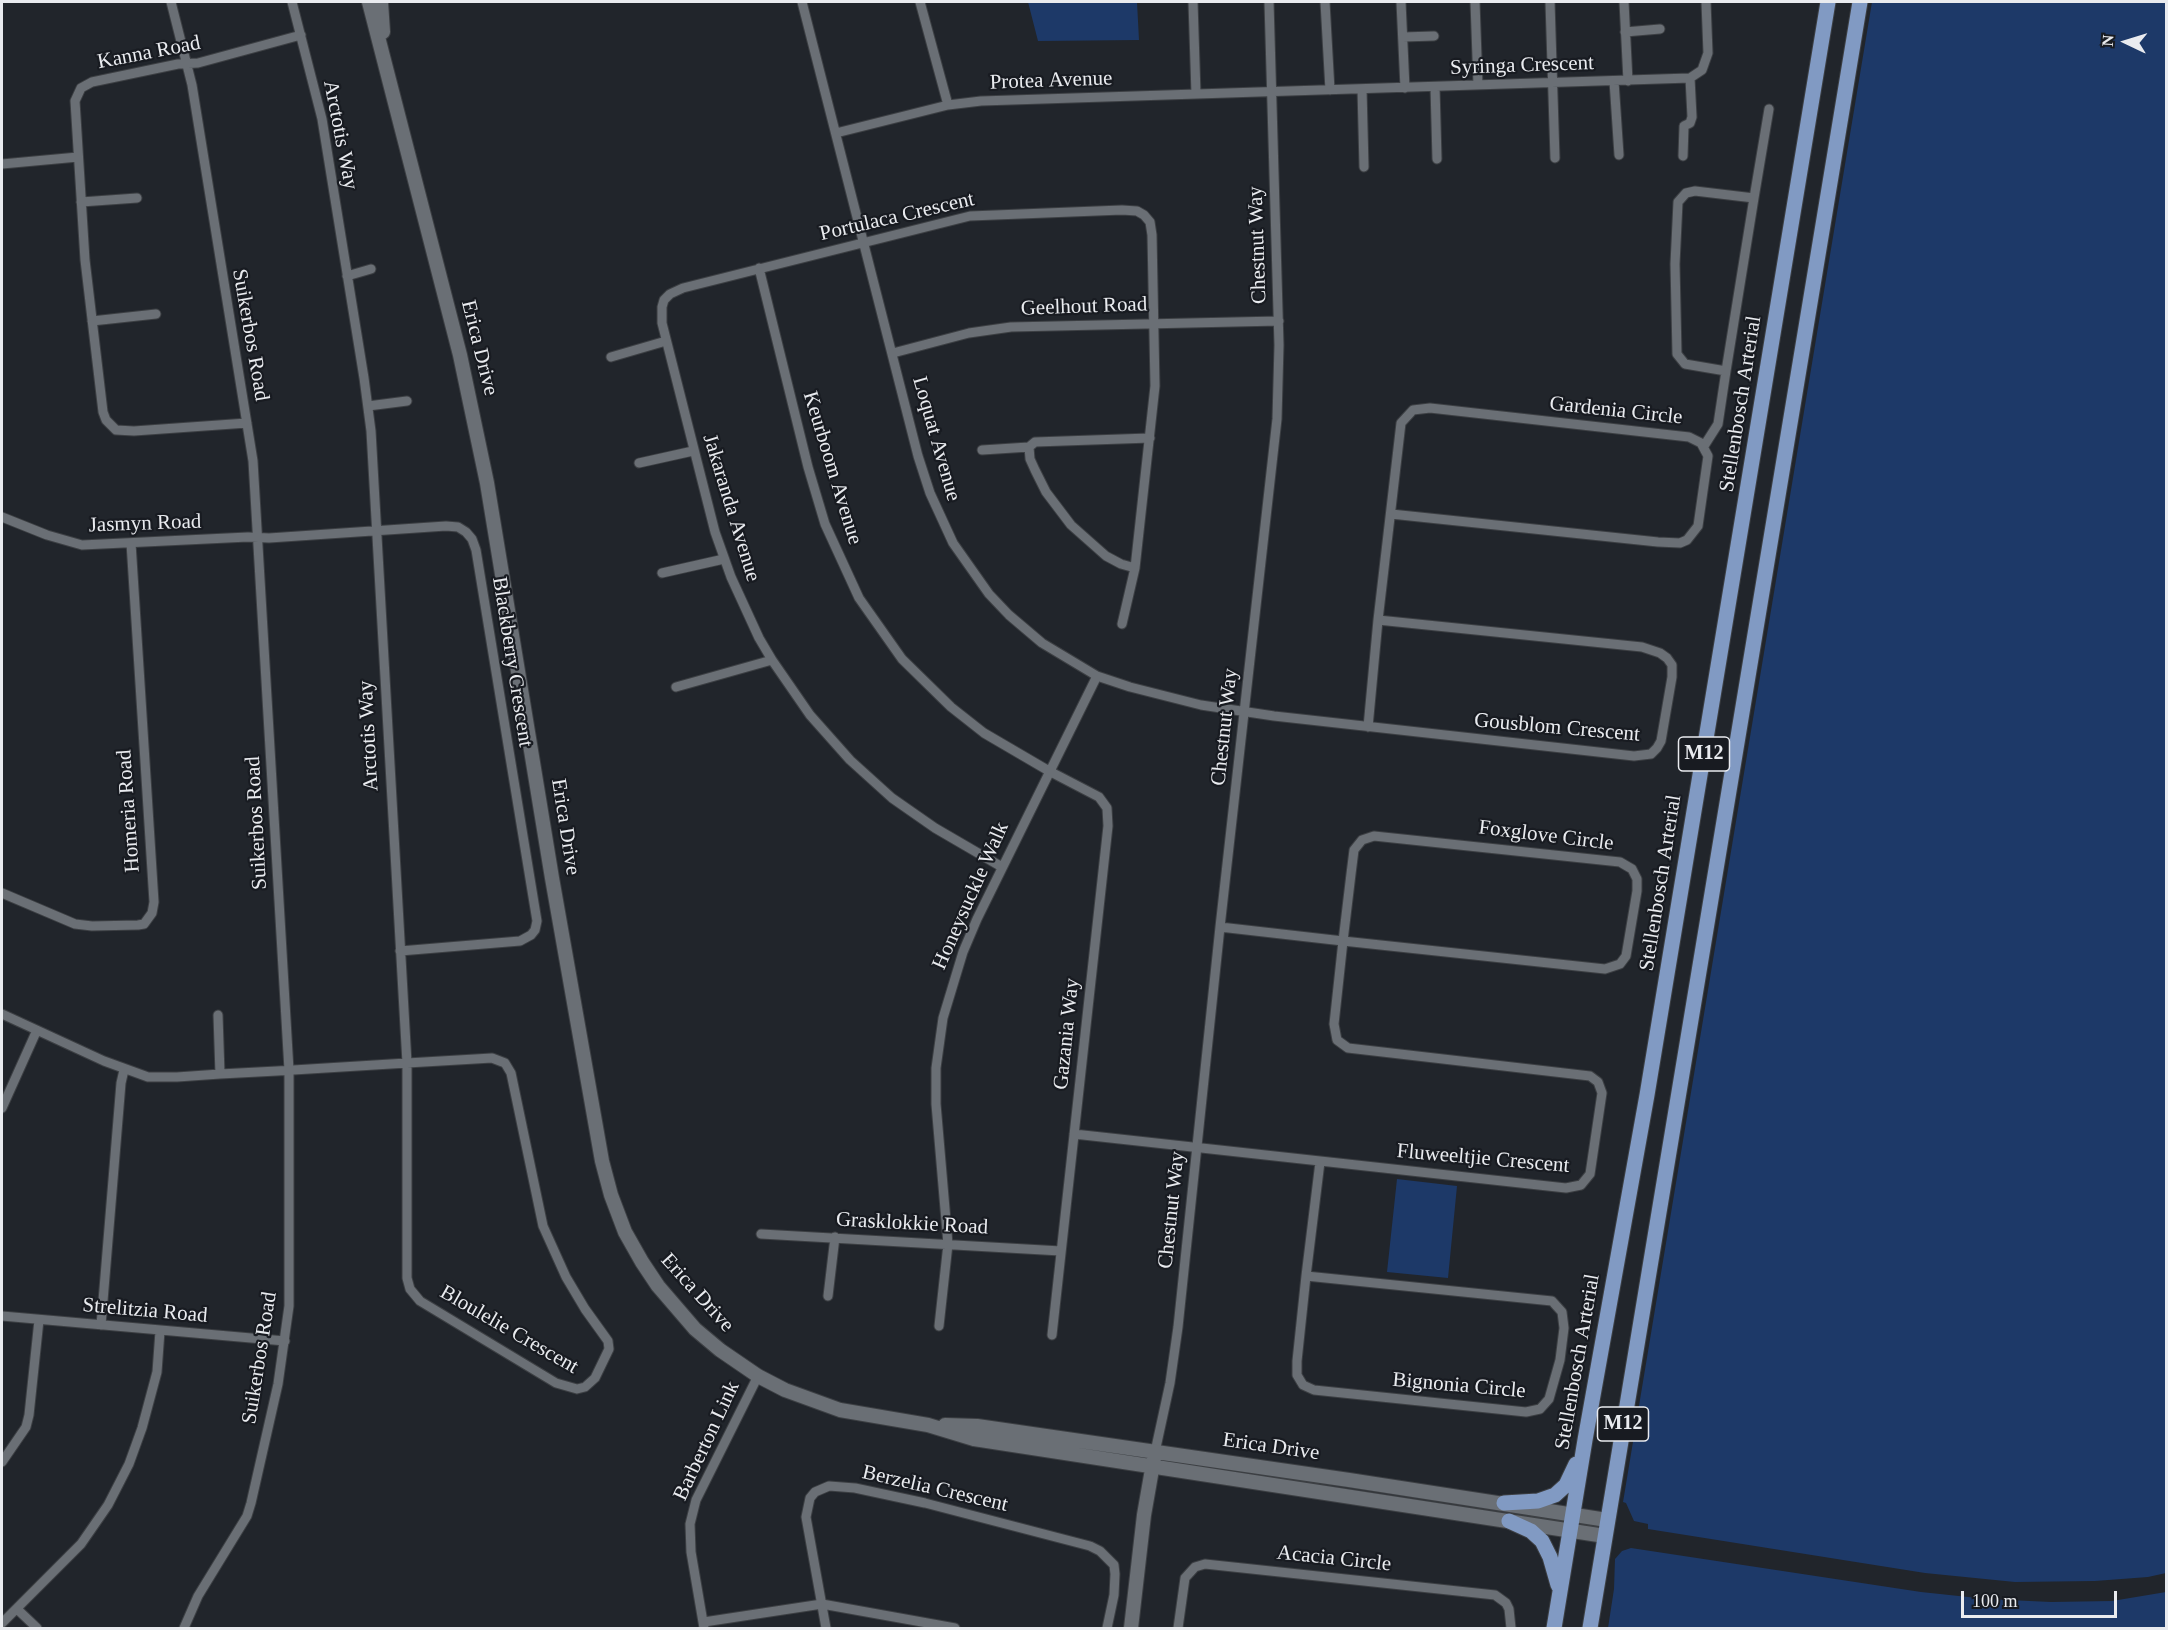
<!DOCTYPE html>
<style>
body{margin:0}
#map{position:relative;width:2168px;height:1630px;overflow:hidden;background:#21252b;font-family:"Times New Roman",serif}
canvas{display:block}
.frame{position:absolute;inset:0;border:3px solid #e9ebef;pointer-events:none}
.north{position:absolute;left:2096px;top:12px;width:60px;height:60px;-webkit-text-stroke:4px #181b21;paint-order:stroke;rotate:274deg;font-size:16px;font-weight:700;line-height:24px;text-align:center;color:#e9ebef}
.north::after{content:'';display:block;margin:auto;width:21px;height:27px;background:#e9ebef;clip-path:polygon(50% 0,100% 100%,50% 72%,0 100%)}
.scale{position:absolute;left:1961px;top:1591px;width:156px;height:27px;box-sizing:border-box;border:3px solid #e9ebef;border-top:0;padding-left:8px;font-size:18px;line-height:21px;white-space:nowrap;color:#e9ebef;-webkit-text-stroke:4px #181b21;paint-order:stroke}
</style>
<div id="map">
<canvas width="2168" height="1630"></canvas>
<div class="frame"></div>
<div class="north">N</div>
<div class="scale">100 m</div>
</div>
<script>
const ctx = document.querySelector('canvas').getContext('2d');
ctx.lineJoin = 'round';
function paint(path, color) {
  ctx.fillStyle = color;
  ctx.fill(path, 'evenodd');
}
function toPath(rows) {
  const path = new Path2D();
  for (const r of rows) {
    path.moveTo(r[0], r[1]);
    for (let i = 2; i < r.length; i += 2) path.lineTo(r[i], r[i + 1]);
  }
  return path;
}
function strokePath(path, color, width, dash) {
  ctx.strokeStyle = color;
  ctx.lineWidth = width;
  ctx.lineCap = dash ? 'butt' : 'round';
  ctx.setLineDash(dash || []);
  ctx.stroke(path);
}
function write(font, color, halo, rows, align = 'center') {
  ctx.font = font + ' "Times New Roman",serif';
  ctx.lineWidth = 4.5;
  ctx.setLineDash([]);
  ctx.textBaseline = 'middle';
  ctx.strokeStyle = halo;
  ctx.fillStyle = color;
  for (const [text, x, y, turn = 0] of rows) {
    ctx.save();
    ctx.translate(x, y);
    ctx.rotate((+turn || 0) * Math.PI / 180);
    ctx.textAlign = isNaN(turn) ? turn : align;
    if (halo) ctx.strokeText(text, 0, 0);
    ctx.fillText(text, 0, 0);
    ctx.restore();
  }
}
const green = toPath([
 [1028,2,1137,2,1139,40,1038,41],
 [1872,2,2166,2,2166,1573,2148,1577,2095,1581,2015,1582,1925,1573,1648,1529,1648,1524,1634,1521,1626,1503,1623,1502],
 [1397,1179,1457,1186,1448,1278,1387,1272],
 [1631,1548,1921,1592,1987,1599,2051,1602,2112,1601,2166,1592,2166,1628,1608,1628,1614,1589,1615,1559,1622,1551]
]);
const street = toPath([
 [171,2,192,85,253,461,289,1070,289,1306,278,1384,251,1503,247,1516,198,1596,184,1628],
 [802,2,918,456,930,493,953,543,989,594,1009,615,1042,643,1097,676,1130,687,1201,705,1274,716,1634,756,1651,754,1657,748,1661,741,1672,677,1672,665,1667,658,1660,653,1642,647,1378,620],
 [920,2,948,105],
 [1193,2,1196,94],
 [1325,2,1330,90],
 [1401,2,1405,88],
 [1475,2,1478,85],
 [1550,2,1555,158],
 [1624,2,1628,81],
 [1625,32,1660,29],
 [1403,37,1434,36],
 [1614,81,1619,155],
 [1435,87,1437,159],
 [1362,89,1364,167],
 [836,133,948,105,981,101,1690,78,1702,70,1708,53,1706,2],
 [1683,156,1684,126,1690,123,1692,117,1690,78],
 [2,164,78,157],
 [81,202,137,198],
 [759,268,808,467,825,524,859,598,902,659,951,707,984,733,1049,771,1099,797,1107,808,1108,826,1052,1335],
 [347,276,371,269],
 [92,321,156,314],
 [893,353,969,333,1011,327,1279,321],
 [611,357,666,341],
 [1726,371,1754,198],
 [368,406,407,401],
 [247,423,134,431,116,430,106,420,103,412,85,260,75,101,81,88,92,82,178,64,198,63,301,35],
 [1704,446,1718,424,1726,371,1685,364,1677,354,1675,264,1678,202,1686,193,1695,191,1754,198,1769,109],
 [1029,447,1030,459,1035,470,1046,492,1071,525,1106,556,1121,564,1135,568],
 [982,450,1029,447,1035,442,1150,438],
 [639,463,693,451],
 [2,517,47,535,82,545,248,537,269,538,446,526,458,527,466,532,472,539,476,550,537,921,535,930,531,935,520,941,400,951],
 [662,573,724,559],
 [676,687,772,660],
 [1368,727,1378,620,1401,423,1413,410,1430,408,1689,437,1701,443,1708,456,1698,526,1687,540,1680,543,1658,542,1391,514],
 [1002,867,935,828,892,798,850,760,810,715,772,660,759,638,731,577,715,532,662,323,662,307,664,300,670,294,683,288,970,216,1122,210,1137,211,1144,215,1150,222,1152,235,1155,386,1135,568,1122,624],
 [2,893,75,924,92,926,138,925,144,924,152,913,154,902,131,543],
 [2,1014,104,1061,148,1077,177,1077,220,1074,277,1071,407,1063,492,1058,505,1063,511,1073,543,1226,566,1277,585,1309,608,1341,609,1349,595,1378,585,1387,577,1389,556,1383,420,1301,410,1289,407,1278,407,1063,371,431,364,378,322,119,292,2],
 [218,1015,220,1074],
 [2,1108,37,1030],
 [1074,1134,1566,1188,1581,1185,1590,1174,1602,1093,1598,1082,1590,1076,1348,1048,1337,1040,1334,1024,1343,941,1351,874,1354,850,1362,840,1374,836,1620,862,1632,869,1637,879,1637,891,1626,956,1620,964,1605,969,1343,941,1220,927],
 [761,1234,1061,1251],
 [1306,1276,1552,1301,1562,1312,1564,1328,1560,1360,1549,1399,1540,1409,1526,1412,1314,1390,1303,1385,1297,1375,1297,1361,1306,1276,1320,1162],
 [828,1296,835,1237],
 [2,1316,285,1341],
 [101,1325,121,1083,124,1070],
 [939,1326,948,1244,936,1104,936,1068,943,1018,963,952,977,919,1097,676],
 [1155,1452,1170,1383,1178,1327,1220,927,1277,419,1279,345,1269,2],
 [2,1462,26,1427,29,1415,39,1320],
 [17,1609,37,1628],
 [704,1622,822,1604,955,1628],
 [2,1623,81,1544,108,1505,129,1464,142,1428,157,1372,160,1331],
 [704,1628,691,1552,690,1524,696,1500,758,1376],
 [826,1628,806,1517,810,1498,815,1492,829,1486,855,1488,925,1503,1090,1546,1100,1551,1114,1565,1115,1574,1114,1595,1107,1628],
 [1178,1628,1185,1578,1195,1567,1205,1564,1495,1595,1506,1603,1509,1609,1511,1628]
]);
const secondary = toPath([
 [369,2,460,355,487,483,552,878,602,1161,611,1195,625,1232,642,1262,658,1286,695,1329,720,1350,758,1376,785,1390,840,1410,928,1425,974,1439,1605,1536],
 [381,2,383,32],
 [945,1425,977,1426,1349,1480,1607,1520],
 [1131,1628,1144,1515,1154,1458]
]);
const primary = toPath([
 [1504,1503,1538,1501,1555,1495,1566,1485,1576,1464],
 [1509,1521,1531,1531,1542,1541,1550,1557,1558,1585],
 [1554,1628,1585,1440,1647,1095,1828,2],
 [1590,1628,1860,2]
]);
const shields = [
 [1704,754,51],
 [1623,1424,51]
];
const shieldNames = [
 ["M12",1704,754],
 ["M12",1623,1424]
];
const streetNames = [
 ["Kanna Road",149,53,-11],
 ["Syringa Crescent",1522,66,-2],
 ["Protea Avenue",1051,81,-2],
 ["Arctotis Way",340,135,79],
 ["Portulaca Crescent",897,217,-13],
 ["Chestnut Way",1258,245,-92],
 ["Geelhout Road",1084,307,-2],
 ["Suikerbos Road",250,335,80],
 ["Erica Drive",479,348,76],
 ["Stellenbosch Arterial",1741,404,-81],
 ["Gardenia Circle",1616,411,6],
 ["Loquat Avenue",936,439,74],
 ["Keurboom Avenue",832,468,73],
 ["Jakaranda Avenue",731,508,73],
 ["Jasmyn Road",145,524,-2],
 ["Blackberry Crescent",512,662,81],
 ["Chestnut Way",1225,727,-84],
 ["Gousblom Crescent",1557,728,5],
 ["Arctotis Way",369,736,-93],
 ["Homeria Road",129,811,-94],
 ["Suikerbos Road",257,823,-93],
 ["Erica Drive",565,827,81],
 ["Foxglove Circle",1546,836,7],
 ["Stellenbosch Arterial",1661,883,-81],
 ["Honeysuckle Walk",971,896,-66],
 ["Gazania Way",1067,1034,-84],
 ["Fluweeltjie Crescent",1483,1159,5],
 ["Chestnut Way",1172,1210,-84],
 ["Grasklokkie Road",912,1224,3],
 ["Erica Drive",697,1293,48],
 ["Strelitzia Road",145,1311,5],
 ["Bloulelie Crescent",509,1330,30],
 ["Suikerbos Road",260,1358,-81],
 ["Stellenbosch Arterial",1578,1362,-80],
 ["Bignonia Circle",1459,1386,5],
 ["Barberton Link",707,1441,-65],
 ["Erica Drive",1271,1447,8],
 ["Berzelia Crescent",935,1489,13],
 ["Acacia Circle",1334,1559,6]
];
paint(green, '#1d3968');
strokePath(street, '#3c3f43', 11);
strokePath(secondary, '#3c3f43', 16);
strokePath(primary, '#3c3f43', 17);
strokePath(street, '#6a6f75', 9);
strokePath(secondary, '#6a6f75', 14);
strokePath(primary, '#819ac3', 15);
for (const [x, y, w] of shields) {
  const box = new Path2D();
  box.roundRect(x - w / 2, y - 17, w, 34, 4.5);
  ctx.fillStyle = '#181b21';
  ctx.fill(box);
  strokePath(box, '#e9ebef', 1.5);
}
write('bold 20px', '#e9ebef', null, shieldNames);
write('21px', '#e9ebef', '#181b21', streetNames);
</script>
